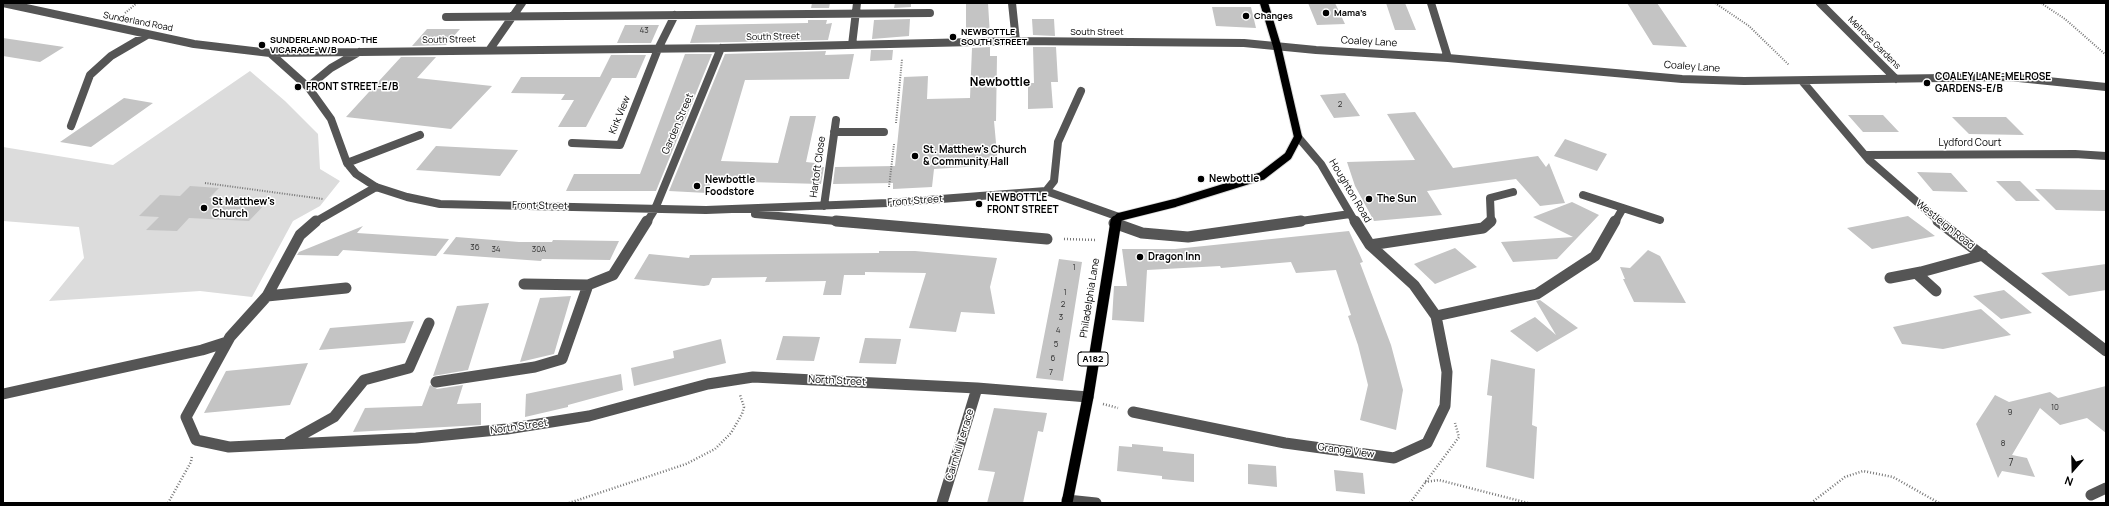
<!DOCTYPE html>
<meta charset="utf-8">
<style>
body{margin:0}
#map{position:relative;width:2109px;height:506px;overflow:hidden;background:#fff;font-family:Manrope,sans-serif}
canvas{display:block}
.frame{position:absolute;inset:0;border:4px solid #000;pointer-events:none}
.north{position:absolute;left:2053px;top:450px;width:40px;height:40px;-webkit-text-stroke:3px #fff;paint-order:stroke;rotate:200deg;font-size:11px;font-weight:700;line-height:16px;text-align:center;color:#000}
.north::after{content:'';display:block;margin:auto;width:14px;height:18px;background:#000;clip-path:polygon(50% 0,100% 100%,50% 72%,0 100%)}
</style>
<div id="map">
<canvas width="2109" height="506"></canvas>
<div class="frame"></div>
<div class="north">N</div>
</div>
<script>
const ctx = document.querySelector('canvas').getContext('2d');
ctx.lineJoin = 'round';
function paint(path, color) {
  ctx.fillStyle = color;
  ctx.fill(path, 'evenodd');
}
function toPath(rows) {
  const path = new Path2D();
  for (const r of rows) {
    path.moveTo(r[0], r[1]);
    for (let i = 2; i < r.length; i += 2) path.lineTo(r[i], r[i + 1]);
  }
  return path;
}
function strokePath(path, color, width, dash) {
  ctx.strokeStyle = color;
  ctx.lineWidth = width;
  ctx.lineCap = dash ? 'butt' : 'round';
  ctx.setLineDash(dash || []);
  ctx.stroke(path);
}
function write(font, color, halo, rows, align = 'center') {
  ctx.font = font + ' Manrope,sans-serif';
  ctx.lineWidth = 3;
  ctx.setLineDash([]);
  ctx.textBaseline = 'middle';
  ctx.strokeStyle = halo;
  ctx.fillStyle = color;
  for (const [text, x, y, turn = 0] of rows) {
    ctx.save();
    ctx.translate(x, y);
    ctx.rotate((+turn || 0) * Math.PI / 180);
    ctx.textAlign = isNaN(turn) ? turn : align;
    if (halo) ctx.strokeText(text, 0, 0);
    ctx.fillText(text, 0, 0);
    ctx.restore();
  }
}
const green = toPath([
 [250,71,285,101,318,134,320,169,340,181,320,206,293,221,252,297,200,291,49,301,84,258,79,227,3,221,3,147,113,165]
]);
const building = toPath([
 [812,3,830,3,829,8,811,8],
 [895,3,911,3,911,7,894,8],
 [966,3,988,3,990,36,973,36,973,33,966,33],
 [1308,3,1335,3,1345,24,1317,25],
 [1386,3,1405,3,1416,30,1395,30],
 [1627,3,1657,3,1687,47,1653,45],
 [1212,7,1251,7,1256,28,1216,26],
 [910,19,909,36,872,39,874,20],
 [1032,19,1054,19,1055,36,1033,35],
 [808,20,827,20,826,24,832,23,828,40,690,43,696,25,808,23],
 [625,25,659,25,651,43,617,43],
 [427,29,460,29,446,45,412,46],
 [3,38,64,47,40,62,3,56],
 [990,47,990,56,997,56,996,121,994,121,998,165,934,169,932,187,893,189,893,183,833,184,835,167,895,166,904,77,928,76,927,99,970,98,972,48],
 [1033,47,1056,47,1058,82,1051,82,1053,108,1028,109,1028,83,1034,83],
 [871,50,893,50,892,60,870,61],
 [826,51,825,55,854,54,849,79,745,80,721,161,778,163,790,116,816,116,806,162,815,163,813,167,824,167,821,184,712,181,707,193,669,191,725,54],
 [685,54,712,54,656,191,566,191,574,174,640,174],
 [611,55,646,55,636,78,612,78,586,127,558,127,574,100,561,100,565,94,511,93,521,77,600,77],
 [401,57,436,57,417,78,492,86,451,129,346,117],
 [1345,93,1360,116,1334,118,1320,95],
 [124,98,153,103,91,147,60,142],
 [1415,112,1453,168,1538,156,1546,167,1549,163,1565,203,1540,206,1516,179,1427,191,1442,215,1374,221,1355,186,1347,162,1415,160,1387,114],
 [1848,115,1883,115,1899,132,1863,132],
 [1952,117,2006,117,2024,135,1969,134],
 [1565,139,1607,154,1597,171,1554,156],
 [436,146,495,149,518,150,500,176,416,170],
 [1917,172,1951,173,1968,192,1933,191],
 [1996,181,2020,181,2040,201,2016,201],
 [190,186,219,188,209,198,268,201,249,221,189,218,177,231,146,230,159,217,139,216,160,195,180,196],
 [2035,189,2106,190,2106,211,2056,210],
 [1572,202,1599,215,1557,259,1513,262,1501,242,1573,237,1533,217],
 [1908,216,1935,236,1872,249,1847,228],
 [363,226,357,233,449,239,436,256,343,250,338,256,297,255,299,252],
 [1349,231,1363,262,1360,263,1391,345,1403,390,1396,430,1360,420,1368,385,1358,345,1348,316,1351,315,1336,270,1296,273,1291,262,1221,268,1220,266,1147,270,1144,322,1112,320,1114,286,1127,286,1122,249,1175,249],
 [456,237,519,242,552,242,553,240,619,241,610,260,542,259,541,261,443,254],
 [1455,248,1477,267,1435,284,1414,264],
 [1648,250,1660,256,1686,303,1634,302,1623,279,1625,279,1620,267,1630,268],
 [879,251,915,251,997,258,990,287,995,314,961,312,956,332,909,328,926,273,865,272,865,275,844,275,841,295,823,295,826,281,765,282,767,277,712,278,709,285,704,286,634,279,649,254,689,258,690,255,879,253],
 [1059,259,1082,262,1063,381,1036,378],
 [2106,264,2106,290,2069,296,2041,273],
 [2004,290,2032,313,2001,319,1973,296],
 [571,296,554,354,520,362,540,298],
 [1540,300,1578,328,1537,352,1510,331,1535,317,1556,335,1536,301],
 [489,303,468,370,433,376,457,306],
 [1981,309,2011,335,1943,349,1902,344,1893,327],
 [414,321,405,343,319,350,330,328],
 [783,336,820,337,814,361,776,360],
 [865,338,901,339,896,364,859,363],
 [721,339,726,363,634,386,631,368,674,358,673,351],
 [1491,359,1535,369,1532,425,1537,427,1534,479,1486,467,1492,396,1487,395],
 [308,363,290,405,204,413,226,371],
 [621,374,623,390,568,405,568,407,525,417,526,394],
 [430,385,437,389,463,385,457,404,481,403,481,425,353,432,365,408,422,406],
 [2106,386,2106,433,2087,418,2060,425,2040,408,2012,455,2027,458,2035,477,2002,471,1998,478,1976,424,1995,395,2009,402,2050,392,2058,398],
 [994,408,1047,413,1043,432,1038,431,1023,503,987,503,995,472,978,470],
 [1132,444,1163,447,1163,451,1194,454,1194,482,1162,479,1162,476,1117,471,1119,446,1132,447],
 [1248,464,1276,466,1277,487,1248,484],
 [1334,470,1363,473,1365,494,1336,491]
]);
const pathFar1 = toPath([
 [1715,3,1749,26,1789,65],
 [2041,3,2065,19,2106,55],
 [125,13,137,3],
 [896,123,902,59],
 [205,183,323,199],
 [889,187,894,144]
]);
const path = toPath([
 [1064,239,1097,240],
 [1103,404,1118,408],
 [1425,482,1439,480,1528,503],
 [168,503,191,462,192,456],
 [569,503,686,464,715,449,731,433,742,414,744,407,740,395],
 [1410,503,1459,437,1455,423],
 [1811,503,1845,477,1863,471,1893,477,1939,503]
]);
const minorFar1 = toPath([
 [3,3,194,44,270,53,721,48,1016,41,1244,43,1316,50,1448,58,1682,79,1744,81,2009,77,2106,87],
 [1012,3,1016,41],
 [1431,3,1448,58],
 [1820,3,1896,79],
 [446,17,930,13],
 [852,45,857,3],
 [490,49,522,3],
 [270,53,308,87,331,119,347,163,356,174,376,187,407,197,440,204,706,210,888,203,1046,191,1119,217],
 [1802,81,1869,160,1940,222],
 [308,87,331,68,359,52],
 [71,126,90,75,111,56,147,35],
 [834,132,884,132],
 [1298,137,1321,164,1355,222],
 [572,143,620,145,658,49,675,15],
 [1865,155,2075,154,2106,156],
 [347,163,420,135],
 [1046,191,1054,181,1058,142,1081,91],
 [1583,195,1660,220],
 [824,206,836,120],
 [755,214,848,222],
 [315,222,376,187],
 [647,222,655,209,721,48],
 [1294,222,1350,214],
 [1491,222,1490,198,1513,192],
 [1615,222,1623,208]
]);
const minor = toPath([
 [316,221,300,235,267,296,230,337,186,417,196,440,229,447,416,438,507,429,589,416,708,384,753,377,977,388,1088,397],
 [836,221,1047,239],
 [1938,221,2106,351],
 [1114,223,1142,233,1188,237,1301,221],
 [1370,245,1483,228,1491,221],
 [1916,273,1936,291],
 [1890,278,1921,272,1983,255],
 [524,284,588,285,613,275,647,221],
 [267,296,346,288],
 [1436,316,1537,294,1595,256,1615,221],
 [436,382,535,367,562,359,588,285],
 [3,394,202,350,227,342],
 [1133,412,1285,443,1394,458,1427,443,1445,406,1447,372,1436,316,1414,285,1370,245,1355,221],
 [289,442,334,417,364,380,409,368,429,323],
 [2091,495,2106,488],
 [1067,500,1096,503],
 [942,503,977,388]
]);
const majorFar1 = toPath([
 [1115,222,1119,217,1175,203,1262,176,1288,156,1298,137,1277,46,1264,3]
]);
const major = toPath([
 [1067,503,1088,397,1116,221]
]);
const markers = [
 [1326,13,4,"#000"],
 [1246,16,4,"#000"],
 [953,37,4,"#000"],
 [262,45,4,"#000"],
 [1927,83,4,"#000"],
 [298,87,4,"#000"],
 [915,156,4,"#000"],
 [1201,179,4,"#000"],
 [697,186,4,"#000"],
 [1369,199,4,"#000"],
 [979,204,4,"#000"],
 [204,208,4,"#000"],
 [1140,257,4,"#000"]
];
const numberNames = [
 ["43",644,31],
 ["2",1340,105],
 ["36",475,248],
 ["34",496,250],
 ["30A",539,250],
 ["1",1074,268],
 ["1",1065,293],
 ["2",1063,305],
 ["3",1061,318],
 ["4",1058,331],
 ["5",1056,345],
 ["6",1053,359],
 ["7",1051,373],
 ["10",2055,408],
 ["9",2010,413],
 ["8",2003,444]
];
const farPoinames = [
 ["Mama’s",1334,13],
 ["Changes",1254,16],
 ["NEWBOTTLE",961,32],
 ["SOUTH STREET",961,42],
 ["SUNDERLAND ROAD-THE",270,40],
 ["VICARAGE-W/B",270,50]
];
const farStreetnames = [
 ["Sunderland Road",138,22,11],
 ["South Street",1097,32],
 ["South Street",773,37,-1],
 ["South Street",449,40,-1],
 ["Melrose Gardens",1874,43,45]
];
const shields = [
 [1093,359,30]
];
const shieldNames = [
 ["A182",1093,359]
];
const streetNames = [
 ["Coaley Lane",1369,42,3],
 ["Coaley Lane",1692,67,4],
 ["Kirk View",620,115,-68],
 ["Garden Street",678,124,-67],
 ["Lydford Court",1970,143],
 ["Hartoft Close",818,167,-82],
 ["Houghton Road",1350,191,59],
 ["Front Street",915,201,-4],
 ["Front Street",540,206,1],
 ["Westleigh Road",1945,225,39],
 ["Philadelphia Lane",1090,298,-81],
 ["North Street",837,381,3],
 ["North Street",519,427,-8],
 ["Cairnhill Terrace",960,445,-73],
 ["Grange View",1346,451,8]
];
const poiNames = [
 ["COALEY LANE-MELROSE",1935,77],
 ["GARDENS-E/B",1935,89],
 ["FRONT STREET-E/B",306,87],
 ["St. Matthew's Church",923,150],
 ["& Community Hall",923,162],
 ["Newbottle",1209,179],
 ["Newbottle",705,180],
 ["Foodstore",705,192],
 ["NEWBOTTLE",987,198],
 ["FRONT STREET",987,210],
 ["The Sun",1377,199],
 ["St Matthew's",212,202],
 ["Church",212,214],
 ["Dragon Inn",1148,257]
];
const nearNumbernames = [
 ["7",2011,463]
];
const quarterNames = [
 ["Newbottle",1000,83]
];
paint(green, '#dcdcdc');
paint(building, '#c4c4c4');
strokePath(majorFar1, '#dbdbdb', 10);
strokePath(major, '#dbdbdb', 12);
strokePath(pathFar1, '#777', 2, [1, 1.5]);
strokePath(path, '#777', 2.5, [1, 2]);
strokePath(minorFar1, '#555', 8);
strokePath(minor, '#555', 11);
strokePath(majorFar1, '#000', 8);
strokePath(major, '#000', 11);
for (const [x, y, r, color] of markers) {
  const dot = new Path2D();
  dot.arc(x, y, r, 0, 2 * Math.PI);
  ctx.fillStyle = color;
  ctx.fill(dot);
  strokePath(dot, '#fff', 1.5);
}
write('8px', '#313131', null, numberNames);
write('bold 9px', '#000', '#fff', farPoinames, 'left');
write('9px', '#000', '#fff', farStreetnames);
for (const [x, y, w] of shields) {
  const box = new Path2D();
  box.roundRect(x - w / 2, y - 7, w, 14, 3);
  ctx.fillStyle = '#fff';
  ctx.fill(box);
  strokePath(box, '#000', 1);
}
write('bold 9px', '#000', null, shieldNames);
write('10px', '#000', '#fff', streetNames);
write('bold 10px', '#000', '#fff', poiNames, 'left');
write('10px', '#313131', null, nearNumbernames);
write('bold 12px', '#000', '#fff', quarterNames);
</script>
